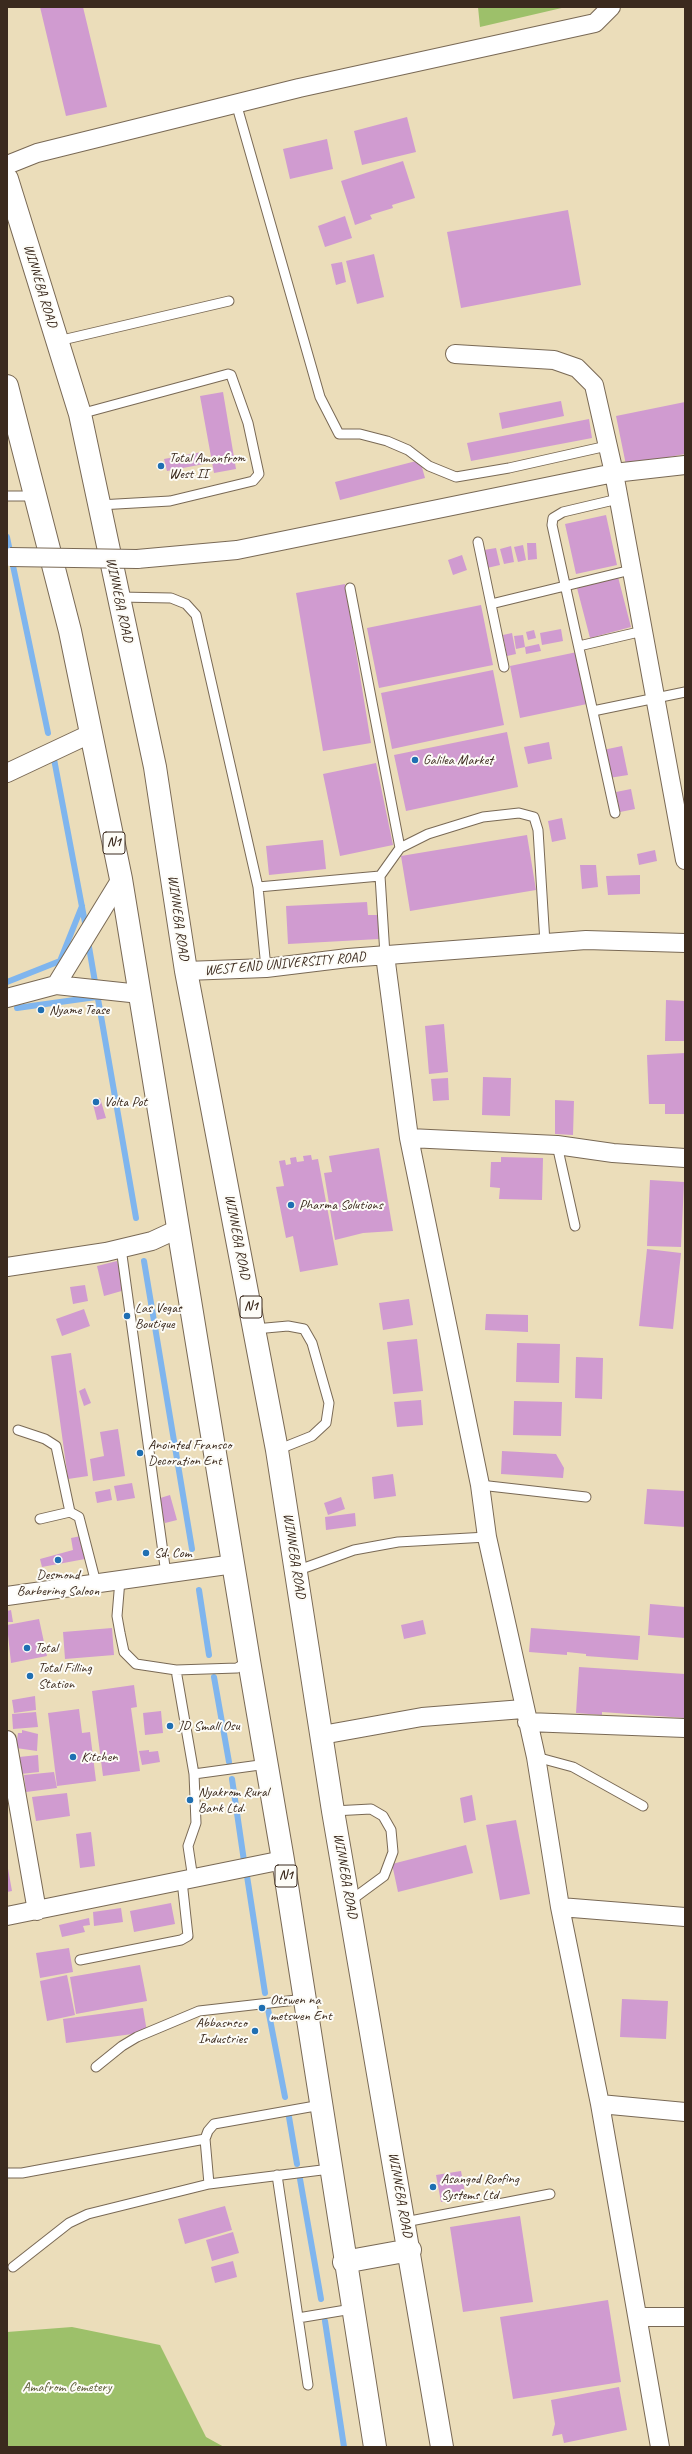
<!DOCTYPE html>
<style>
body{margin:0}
#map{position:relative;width:692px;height:2454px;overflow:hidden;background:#ebddba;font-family:Caveat,sans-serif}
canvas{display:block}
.frame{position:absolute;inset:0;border:8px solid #3b2a1e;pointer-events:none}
</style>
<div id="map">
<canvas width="692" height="2454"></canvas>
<div class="frame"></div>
</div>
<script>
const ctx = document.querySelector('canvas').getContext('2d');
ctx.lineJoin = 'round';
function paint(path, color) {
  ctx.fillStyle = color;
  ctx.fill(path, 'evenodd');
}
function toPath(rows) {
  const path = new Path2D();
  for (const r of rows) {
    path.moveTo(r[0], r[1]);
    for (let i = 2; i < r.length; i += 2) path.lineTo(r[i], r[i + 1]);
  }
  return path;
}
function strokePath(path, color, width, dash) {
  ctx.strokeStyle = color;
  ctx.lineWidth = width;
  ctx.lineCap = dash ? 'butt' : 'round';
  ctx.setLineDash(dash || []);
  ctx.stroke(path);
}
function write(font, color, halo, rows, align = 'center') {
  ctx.font = font + ' Caveat,sans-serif';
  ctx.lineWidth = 4;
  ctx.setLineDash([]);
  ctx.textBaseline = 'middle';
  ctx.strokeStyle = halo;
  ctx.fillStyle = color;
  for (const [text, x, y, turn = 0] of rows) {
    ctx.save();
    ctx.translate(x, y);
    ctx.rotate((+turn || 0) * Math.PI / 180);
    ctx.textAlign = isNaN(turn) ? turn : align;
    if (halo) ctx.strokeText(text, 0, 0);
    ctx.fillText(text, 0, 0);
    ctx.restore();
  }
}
const green = toPath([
 [478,7,566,7,480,27],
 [72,2327,160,2345,206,2437,224,2447,7,2447,7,2332]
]);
const stream = toPath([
 [7,537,48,733],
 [54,759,86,928],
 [88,941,95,982],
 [7,982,60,961,82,906],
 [97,993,136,1218],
 [17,1008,96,997],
 [144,1261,192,1549],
 [199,1590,209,1655],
 [214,1677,229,1762],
 [232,1779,244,1861],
 [247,1876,265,1993],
 [268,2009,285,2097],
 [289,2117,297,2164],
 [300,2179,321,2299],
 [325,2321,344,2447]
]);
const building = toPath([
 [40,7,83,7,107,107,66,116],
 [407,117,416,152,362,165,354,131],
 [327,139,333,169,290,179,283,149],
 [403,161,415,198,392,205,393,208,370,215,372,219,355,225,341,181],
 [568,210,581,285,461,308,447,232],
 [345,216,352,238,325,247,318,226],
 [374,254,384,297,357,304,346,261],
 [342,262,346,282,336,285,331,264],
 [223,392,236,469,214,473,200,396],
 [561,401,564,416,502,429,499,413],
 [685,402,685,454,626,465,616,416],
 [589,419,592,438,471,461,467,443],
 [202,452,204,464,167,471,164,459],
 [420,460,425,478,340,500,335,482],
 [606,515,617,565,576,574,565,524],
 [527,543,536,543,537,559,528,560],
 [523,545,526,560,518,562,514,547],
 [511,546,514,562,504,564,500,549],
 [496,548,500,565,487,568,484,550],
 [462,555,467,570,453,575,448,560],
 [618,577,631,627,590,638,577,588],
 [345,584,371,743,323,751,296,593],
 [481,605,493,665,379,688,367,628],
 [561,629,563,641,542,645,540,633],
 [534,630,536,638,528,640,526,632],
 [512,633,516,654,507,656,503,635],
 [523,635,525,647,516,649,514,636],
 [539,644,541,651,526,654,525,647],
 [577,652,587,704,520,718,510,666],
 [493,670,504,725,392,749,381,693],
 [507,732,518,787,406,811,394,755],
 [549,742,552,759,528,764,524,747],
 [622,746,628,775,609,778,603,750],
 [376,763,393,845,340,856,323,774],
 [631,789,635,809,620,812,616,792],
 [562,818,566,839,552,842,548,821],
 [527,835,536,890,410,911,401,856],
 [323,840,326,869,269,875,266,846],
 [655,850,657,861,639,865,637,854],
 [580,865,596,865,598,887,582,889],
 [640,875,640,894,608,895,606,876],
 [367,902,368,915,378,915,379,939,288,944,286,906],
 [666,1000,685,1001,685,1041,665,1041],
 [444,1024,448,1072,429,1074,425,1026],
 [685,1053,685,1114,665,1114,665,1104,649,1104,647,1055],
 [483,1077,511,1078,510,1116,482,1115],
 [448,1078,449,1100,433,1101,431,1079],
 [100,1098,106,1118,97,1120,92,1100],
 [555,1100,574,1101,573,1135,555,1134],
 [379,1148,393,1231,363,1233,335,1240,324,1173,332,1172,329,1156],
 [311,1155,312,1160,318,1159,338,1265,300,1272,293,1236,286,1238,276,1187,284,1186,279,1161,285,1160,286,1165,291,1164,290,1158,296,1157,297,1162,304,1161,303,1156],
 [501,1157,543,1158,542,1200,499,1199,500,1188,490,1187,491,1162,501,1162],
 [650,1180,684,1182,681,1247,647,1246],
 [647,1249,681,1253,673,1329,639,1326],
 [117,1261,125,1290,104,1296,97,1266],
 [85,1285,88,1301,73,1304,70,1287],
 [409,1299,413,1325,383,1330,379,1303],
 [84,1309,90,1326,62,1336,56,1319],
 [486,1314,528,1315,528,1332,485,1330],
 [417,1339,423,1391,393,1394,387,1342],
 [517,1343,560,1344,559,1383,516,1382],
 [71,1353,88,1476,68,1479,51,1356],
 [576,1357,603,1358,602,1399,575,1398],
 [85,1388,91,1403,84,1406,79,1391],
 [421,1400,423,1425,397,1427,394,1402],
 [514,1401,562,1402,561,1436,513,1435],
 [118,1429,125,1476,93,1481,90,1459,104,1456,100,1432],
 [502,1451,556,1454,564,1468,563,1478,501,1474],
 [393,1474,396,1496,374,1499,372,1477],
 [132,1483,135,1498,117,1501,114,1486],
 [110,1489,112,1500,97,1503,95,1492],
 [647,1489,685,1491,685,1527,644,1524],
 [170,1495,177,1520,165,1523,157,1499],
 [341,1497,345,1509,328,1515,324,1503],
 [355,1513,356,1526,326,1530,325,1517],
 [81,1536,85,1559,42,1567,40,1559,73,1550,71,1538],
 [143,1550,150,1550,150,1556,143,1556],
 [650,1604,685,1607,685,1638,648,1635],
 [11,1610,13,1622,7,1622,7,1611],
 [39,1619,47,1656,11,1663,7,1625],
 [423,1620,426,1634,404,1639,401,1625],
 [112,1628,114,1655,65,1659,63,1632],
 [531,1628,640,1636,638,1660,586,1656,586,1654,567,1652,567,1655,529,1652],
 [579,1667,685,1674,685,1718,602,1712,602,1715,576,1713],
 [134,1685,137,1707,131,1708,140,1771,103,1776,92,1691],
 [35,1696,36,1710,14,1713,12,1700],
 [79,1709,82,1733,90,1732,96,1781,57,1786,48,1713],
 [161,1711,163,1733,145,1735,143,1713],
 [36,1712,38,1727,13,1729,12,1714],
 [22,1730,38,1734,37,1751,16,1748,18,1733,22,1733],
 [149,1750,149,1752,158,1751,160,1762,142,1765,139,1751],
 [38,1755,39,1772,21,1774,19,1757],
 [54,1772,57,1788,26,1792,24,1775],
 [67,1793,70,1816,36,1821,32,1797],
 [472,1795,476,1820,464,1823,460,1798],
 [516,1820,530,1894,500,1900,486,1825],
 [91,1832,95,1866,80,1868,76,1834],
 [466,1845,473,1873,398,1892,392,1864],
 [7,1863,12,1891,7,1892],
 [171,1903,175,1924,134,1932,130,1911],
 [121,1908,123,1922,94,1926,93,1912],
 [89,1918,90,1925,83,1926,85,1932,62,1937,59,1925],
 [69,1948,73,1972,40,1978,36,1953],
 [140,1965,147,2001,76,2014,70,1977],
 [67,1975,75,2015,47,2021,40,1981],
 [622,1999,668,2001,666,2039,620,2037],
 [143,2008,147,2032,66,2043,63,2019],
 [461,2171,466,2198,441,2202,436,2175],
 [225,2206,232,2230,185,2244,178,2219],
 [520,2216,533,2302,463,2312,450,2227],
 [233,2232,239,2253,212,2261,206,2240],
 [233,2261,237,2277,215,2283,211,2267],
 [608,2300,621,2382,513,2399,500,2317],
 [619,2387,627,2430,564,2443,562,2434,552,2436,555,2424,551,2400]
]);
const service = toPath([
 [236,103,320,397,339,434,360,434,387,441,408,450,429,466,456,477,509,468,607,446],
 [58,341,229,301],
 [80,414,228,374,231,375,248,423,254,451,259,474,253,481,170,501,99,505],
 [7,496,35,496],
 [478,542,504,667],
 [350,588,400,848],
 [119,597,171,598,186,604,196,615,258,887],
 [491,604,631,570],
 [579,646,643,631],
 [593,711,685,692],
 [615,813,552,525,553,518,563,512,618,499],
 [385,955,380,876,400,848,428,834,483,817,519,813,534,817,538,830,545,943],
 [266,968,258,887,380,876],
 [557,1145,575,1226],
 [121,1248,166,1574],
 [255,1329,288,1326,304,1329,312,1343,329,1403,326,1423,312,1436,277,1450],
 [18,1430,45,1439,56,1446,70,1512],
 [480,1485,586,1497],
 [40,1519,70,1512,79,1517,96,1583],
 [296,1571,354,1550,398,1542,487,1537],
 [120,1580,117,1616,120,1633,124,1652,136,1664,176,1670,237,1668,249,1661],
 [176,1670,194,1774,267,1764],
 [536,1757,573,1767,643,1806],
 [333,1811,371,1809,383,1816,391,1830,393,1852,384,1876,350,1901],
 [193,1879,188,1846,196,1823,194,1774],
 [80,1960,181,1940,188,1936,182,1881],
 [96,2067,122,2046,137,2037,199,2011,305,1999],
 [7,2173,22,2173,205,2139],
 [277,2175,308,2385],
 [209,2184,205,2139,208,2131,214,2124,321,2105],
 [405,2222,550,2194],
 [13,2267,69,2223,88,2214,209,2184,330,2169],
 [298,2318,352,2309]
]);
const minor = toPath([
 [7,165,37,153,299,88,595,23,611,7],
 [455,354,554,360,577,368,594,385,614,473,685,860],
 [137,559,237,550,614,473,685,465],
 [7,773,92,733],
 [385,955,409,1138,480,1485,487,1537,536,1757,560,1907,600,2104,660,2447],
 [186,971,266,968,348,958,586,940,685,943],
 [56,985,121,879],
 [7,998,56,985,140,994],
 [409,1138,557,1145,613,1153,685,1158],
 [7,1267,106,1252,152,1241,178,1229],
 [7,1596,234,1564],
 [527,1722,685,1728],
 [322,1735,422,1717,523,1709],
 [7,1740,37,1911],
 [560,1907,685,1917],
 [7,1916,283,1860],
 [600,2104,685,2112],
 [639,2317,685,2317]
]);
const trunk = toPath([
 [7,179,80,414,155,767,186,971,277,1450,333,1811,442,2447],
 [7,386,70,631,121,879,249,1661,283,1860,375,2447],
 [344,2262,410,2250]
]);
const minorBridge = toPath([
 [10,557,137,559]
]);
const markers = [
 [161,466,4,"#1f6fb2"],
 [415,760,4,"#1f6fb2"],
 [41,1010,4,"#1f6fb2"],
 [96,1102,4,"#1f6fb2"],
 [291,1205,4,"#1f6fb2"],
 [127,1316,4,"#1f6fb2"],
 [140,1453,4,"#1f6fb2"],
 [146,1553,4,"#1f6fb2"],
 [58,1560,4,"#1f6fb2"],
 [27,1648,4,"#1f6fb2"],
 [30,1676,4,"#1f6fb2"],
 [170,1726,4,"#1f6fb2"],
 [73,1757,4,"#1f6fb2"],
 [190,1800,4,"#1f6fb2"],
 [262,2008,4,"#1f6fb2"],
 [255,2031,4,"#1f6fb2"],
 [433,2187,4,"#1f6fb2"]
];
const shields = [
 [114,843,22],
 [251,1307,22],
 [286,1876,22]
];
const shieldNames = [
 ["N1",114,843],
 ["N1",251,1307],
 ["N1",286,1876]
];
const streetNames = [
 ["WINNEBA ROAD",40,286,73],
 ["WINNEBA ROAD",119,600,78],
 ["WINNEBA ROAD",178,918,82],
 ["WEST END UNIVERSITY ROAD",285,964,-5],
 ["WINNEBA ROAD",237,1237,79],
 ["WINNEBA ROAD",294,1556,81],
 ["WINNEBA ROAD",345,1876,80],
 ["WINNEBA ROAD",400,2195,80]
];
const poiNames = [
 ["Total Amanfrom",169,458],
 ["West II",169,474],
 ["Galilea Market",423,760],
 ["Nyame Tease",49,1010],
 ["Volta Pot",104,1102],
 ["Pharma Solutions",299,1205],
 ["Las Vegas",135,1308],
 ["Boutique",135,1324],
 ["Anointed Fransco",148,1445],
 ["Decoration Ent",148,1461],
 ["Sd. Com",154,1553],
 ["Desmond",58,1575,"center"],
 ["Barbering Saloon",58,1591,"center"],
 ["Total",35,1648],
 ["Total Filling",38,1668],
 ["Station",38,1684],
 ["JD Small Osu",178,1726],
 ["Kitchen",81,1757],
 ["Nyakrom Rural",198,1792],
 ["Bank Ltd.",198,1808],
 ["Otswen na",270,2000],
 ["metswen Ent",270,2016],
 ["Abbasnsco",247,2023,"right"],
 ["Industries",247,2039,"right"],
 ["Asangod Roofing",441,2179],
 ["Systems Ltd",441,2195]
];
const parkNames = [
 ["Amafrom Cemetery",67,2387]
];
paint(green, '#9dc06a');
strokePath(stream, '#7fb5ee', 6);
paint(building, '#d09bd0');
strokePath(service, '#796955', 11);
strokePath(minor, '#796955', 20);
strokePath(trunk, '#796955', 24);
strokePath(service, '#fff', 9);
strokePath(minor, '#fff', 18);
strokePath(trunk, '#fff', 22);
strokePath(minorBridge, '#796955', 20, []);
strokePath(minorBridge, '#fff', 18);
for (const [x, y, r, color] of markers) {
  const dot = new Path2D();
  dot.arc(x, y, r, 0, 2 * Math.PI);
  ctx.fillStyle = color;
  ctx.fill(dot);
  strokePath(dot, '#fdfcf7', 1.5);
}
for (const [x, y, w] of shields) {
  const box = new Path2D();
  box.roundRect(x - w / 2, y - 11, w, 22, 3);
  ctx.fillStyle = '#fdfcf7';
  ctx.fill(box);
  strokePath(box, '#3b2a1e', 1);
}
write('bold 13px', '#3b2a1e', null, shieldNames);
write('14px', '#3b2a1e', '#fdfcf7', streetNames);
write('14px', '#3b2a1e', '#fdfcf7', poiNames, 'left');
write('14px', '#5d5e39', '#fdfcf7', parkNames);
</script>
